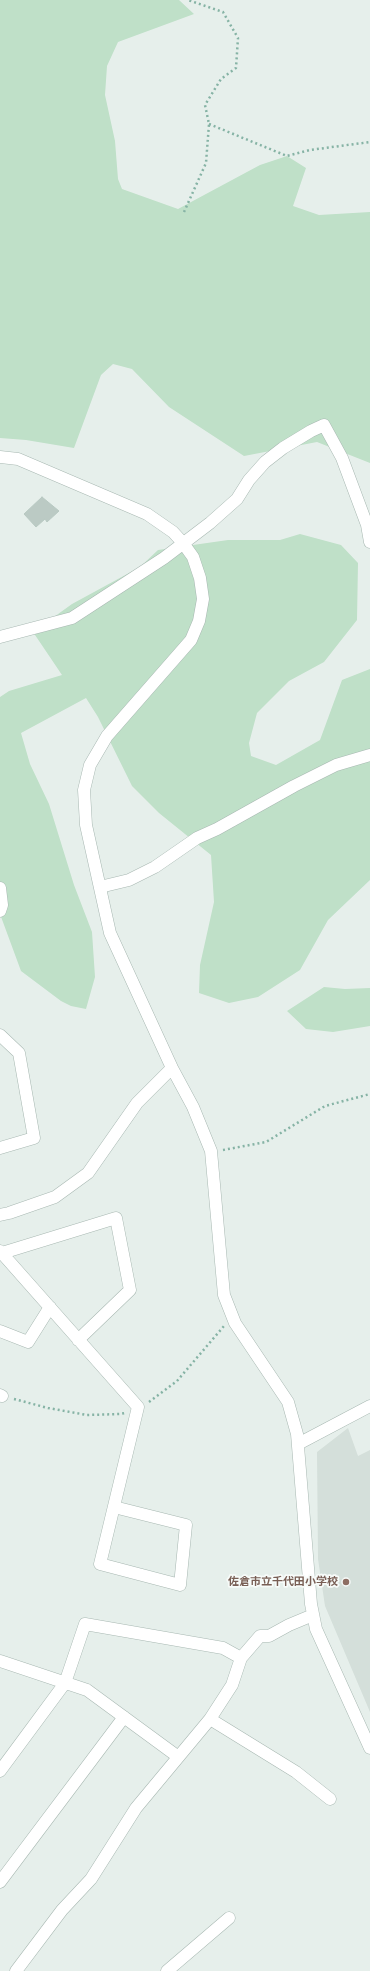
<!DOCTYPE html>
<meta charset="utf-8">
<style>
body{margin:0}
canvas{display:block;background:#e6efeb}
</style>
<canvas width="370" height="1971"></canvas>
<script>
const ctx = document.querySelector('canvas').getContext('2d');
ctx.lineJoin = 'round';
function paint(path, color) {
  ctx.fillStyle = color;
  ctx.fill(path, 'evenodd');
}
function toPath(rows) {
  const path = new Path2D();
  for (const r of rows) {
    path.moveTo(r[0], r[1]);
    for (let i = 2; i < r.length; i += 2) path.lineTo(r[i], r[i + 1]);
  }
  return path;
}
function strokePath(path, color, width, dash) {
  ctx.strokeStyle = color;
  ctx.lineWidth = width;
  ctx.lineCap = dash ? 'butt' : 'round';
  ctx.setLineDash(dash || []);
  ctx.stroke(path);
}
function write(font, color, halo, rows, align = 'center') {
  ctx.font = font + ' Signika,"Noto Sans JP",sans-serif';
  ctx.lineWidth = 3.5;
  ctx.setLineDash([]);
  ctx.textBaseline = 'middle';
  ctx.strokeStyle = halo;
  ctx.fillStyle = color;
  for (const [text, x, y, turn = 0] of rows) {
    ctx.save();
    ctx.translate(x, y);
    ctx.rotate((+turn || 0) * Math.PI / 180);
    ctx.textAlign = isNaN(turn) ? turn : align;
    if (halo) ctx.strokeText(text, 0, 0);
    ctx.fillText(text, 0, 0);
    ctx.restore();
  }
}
const built = toPath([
 [348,1428,358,1456,370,1450,370,1712,325,1606,318,1559,317,1452]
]);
const green = toPath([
 [0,0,179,0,194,14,118,42,107,66,105,95,115,141,118,179,122,189,178,209,260,165,287,156,306,168,293,206,319,215,370,212,370,463,317,442,244,456,169,407,132,369,113,364,101,375,74,448,26,440,0,438],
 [300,534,341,545,358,563,357,620,324,662,289,681,257,713,249,743,251,756,276,765,320,740,342,680,370,669,370,880,328,920,300,970,258,997,229,1003,199,993,200,965,214,902,211,855,159,813,132,786,98,717,86,698,21,733,30,764,49,804,74,885,92,932,95,977,86,1009,71,1006,61,1001,21,971,0,914,0,697,9,691,62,675,33,632,72,604,140,567,158,550,228,540,280,540],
 [324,987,345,989,370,988,370,1026,333,1032,306,1029,287,1011]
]);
const building = toPath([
 [42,497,59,511,47,522,45,519,36,527,24,514,42,497]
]);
const path = toPath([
 [209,124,287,156,310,150,370,142],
 [184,212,206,163,209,124,205,105,221,79,236,68,238,38,223,12,188,0],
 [223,1150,266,1142,325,1106,370,1094],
 [14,1399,48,1408,87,1415,120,1414,125,1413],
 [149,1402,177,1381,224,1326]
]);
const minor = toPath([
 [0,457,18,459,147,514,173,532,183,543,193,557,200,578,203,599,199,621,191,640,107,736,90,765,84,790,86,825,110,933,172,1068,193,1107,211,1151,224,1295,235,1323,288,1402,297,1434,311,1604,316,1629,370,1748],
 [0,637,72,618,164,558,210,523,237,499,249,480,265,462,283,448,311,431,324,425,342,458,367,525,370,542],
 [100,887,129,880,155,867,197,838,217,829,294,786,336,765,370,755],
 [0,888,2,905,0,911],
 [0,1035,19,1053,34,1138,0,1148],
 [0,1215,9,1213,55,1197,88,1173,137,1103,172,1068],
 [0,1251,138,1407,100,1564,180,1585,186,1525,114,1507],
 [2,1253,116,1218,130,1290,78,1340],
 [0,1331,28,1342,50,1307],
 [0,1395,2,1396],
 [298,1444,370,1406],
 [0,1661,87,1690,177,1756],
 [210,1719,296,1772,330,1799],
 [0,1771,65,1683,85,1624,223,1648,241,1658],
 [0,1882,124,1717],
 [16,1971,62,1910,91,1879,136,1808,210,1719,232,1685,241,1658,260,1636,269,1636,289,1625,313,1615],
 [167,1971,229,1918]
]);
const markers = [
 [346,1582,4,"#8d6e63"]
];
const educationNames = [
 ["佐倉市立千代田小学校",338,1582]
];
paint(built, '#d4dfda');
paint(green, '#bfe0c8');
paint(building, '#bbcac4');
strokePath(building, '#b8c9c2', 1);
strokePath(minor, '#a8b8b2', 13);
strokePath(path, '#86b3a5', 2.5, [2, 3]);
strokePath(minor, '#fff', 12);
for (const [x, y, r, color] of markers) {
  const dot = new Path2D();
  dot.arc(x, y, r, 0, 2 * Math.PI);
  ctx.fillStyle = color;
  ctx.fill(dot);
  strokePath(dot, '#f7fbf9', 1.5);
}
write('bold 11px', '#785e54', '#f7fbf9', educationNames, 'right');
</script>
